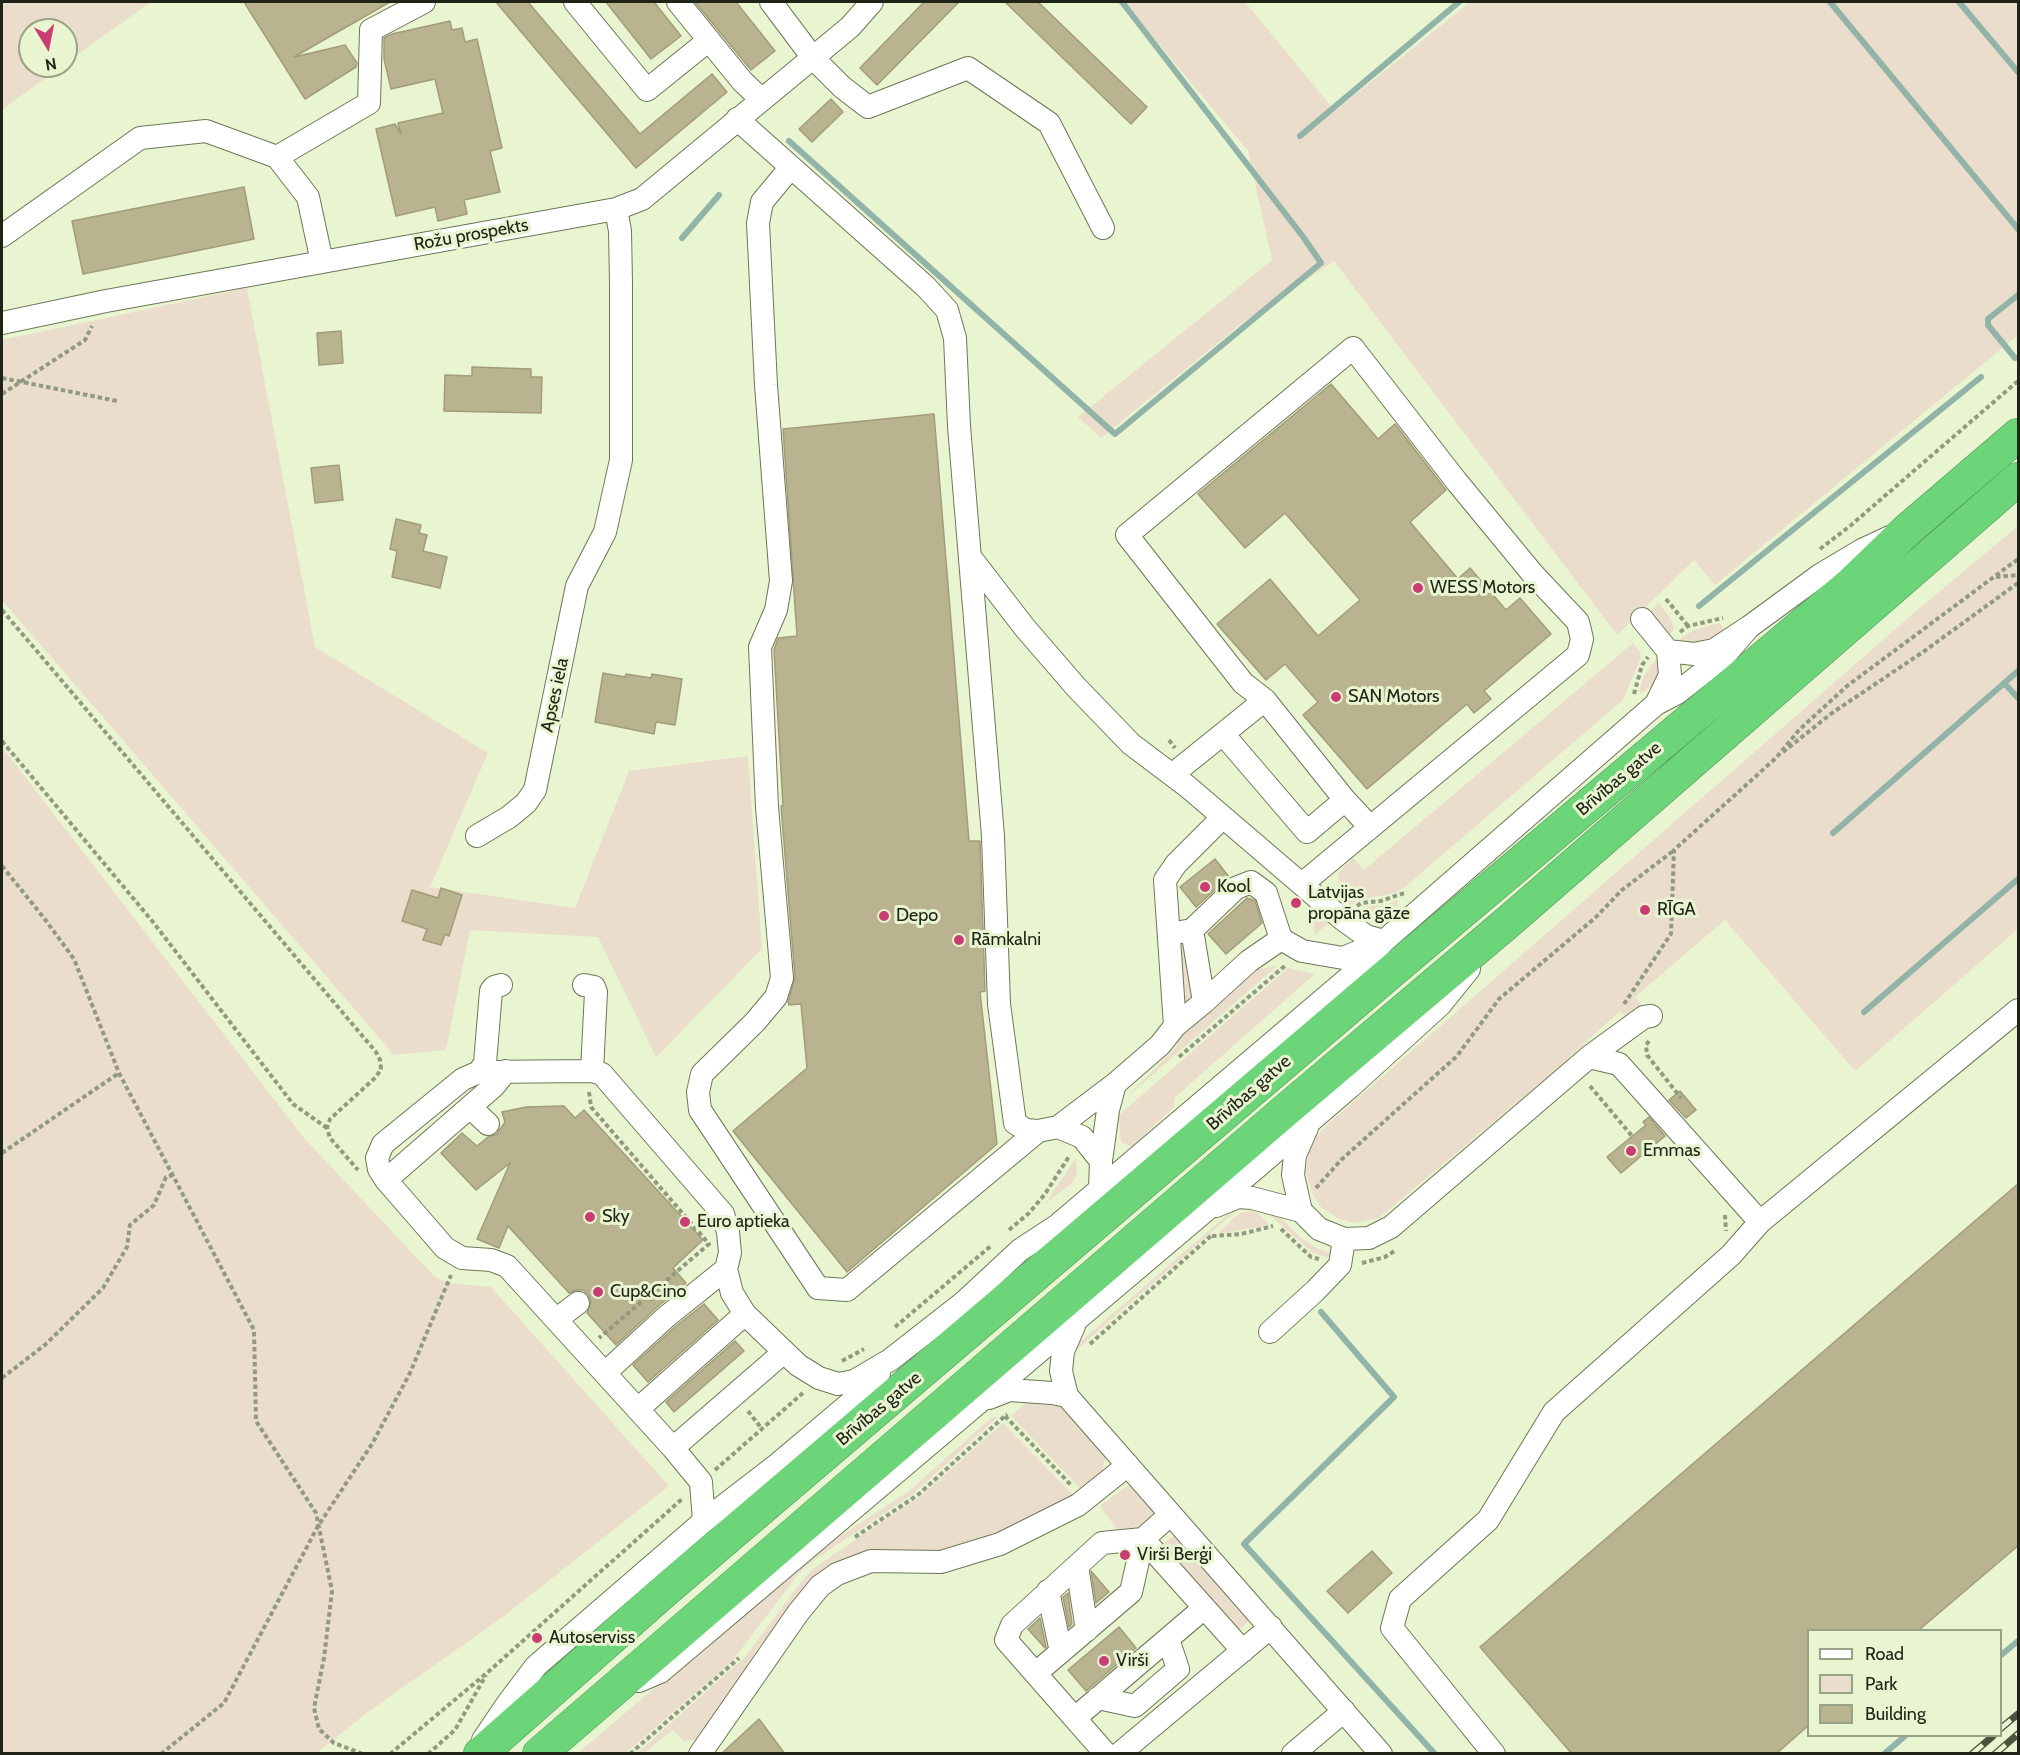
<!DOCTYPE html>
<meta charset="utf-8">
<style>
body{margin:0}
#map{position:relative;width:2020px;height:1755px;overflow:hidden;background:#e9f5d1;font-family:Cabin,sans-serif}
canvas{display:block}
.frame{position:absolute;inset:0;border:3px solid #202417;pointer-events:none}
.legend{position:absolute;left:1807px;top:1629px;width:195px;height:108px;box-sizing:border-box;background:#e9f5d1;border:2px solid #99a187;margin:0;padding:8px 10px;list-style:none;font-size:18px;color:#202417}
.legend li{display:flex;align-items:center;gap:12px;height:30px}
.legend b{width:30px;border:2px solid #99a187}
.north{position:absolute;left:18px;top:18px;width:60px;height:60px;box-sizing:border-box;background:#e9f5d1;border:2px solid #99a187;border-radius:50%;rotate:170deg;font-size:16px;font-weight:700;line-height:24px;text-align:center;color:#202417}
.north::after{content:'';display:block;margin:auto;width:21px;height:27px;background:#c93d72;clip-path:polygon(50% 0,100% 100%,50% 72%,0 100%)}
</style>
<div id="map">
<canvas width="2020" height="1755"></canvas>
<div class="frame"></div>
<ul class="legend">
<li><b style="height:8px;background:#fff"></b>Road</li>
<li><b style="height:16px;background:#ebddcb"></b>Park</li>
<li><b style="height:16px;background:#bab390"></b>Building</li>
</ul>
<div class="north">N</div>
</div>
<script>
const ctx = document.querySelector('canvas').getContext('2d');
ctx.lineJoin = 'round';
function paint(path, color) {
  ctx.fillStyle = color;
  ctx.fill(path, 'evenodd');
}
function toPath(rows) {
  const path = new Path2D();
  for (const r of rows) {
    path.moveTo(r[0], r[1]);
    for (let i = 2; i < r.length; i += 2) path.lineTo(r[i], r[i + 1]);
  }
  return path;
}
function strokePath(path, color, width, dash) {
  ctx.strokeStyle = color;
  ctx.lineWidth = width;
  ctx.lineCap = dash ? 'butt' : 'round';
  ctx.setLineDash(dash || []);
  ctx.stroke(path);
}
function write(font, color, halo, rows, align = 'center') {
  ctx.font = font + ' Cabin,sans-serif';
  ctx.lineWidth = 6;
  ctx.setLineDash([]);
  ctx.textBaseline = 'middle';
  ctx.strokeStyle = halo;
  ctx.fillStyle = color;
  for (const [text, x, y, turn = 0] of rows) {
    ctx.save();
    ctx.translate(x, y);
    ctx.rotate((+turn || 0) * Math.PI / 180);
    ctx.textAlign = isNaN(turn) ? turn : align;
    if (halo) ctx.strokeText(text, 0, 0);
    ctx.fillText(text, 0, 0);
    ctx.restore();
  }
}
const green = toPath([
 [2,2,151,2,66,63,66,30,30,30,30,66,62,66,2,110],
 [1124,2,1245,2,1335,111,1470,2,2018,2,2018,335,1715,585,1694,560,1617,635,1334,261,1241,324,1101,438,1078,417,1272,260,1248,151],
 [247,288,315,647,488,753,430,887,575,908,629,771,748,756,762,949,656,1057,598,937,470,930,446,1050,394,1055,2,600,2,340],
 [2018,526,2018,929,1855,1071,1725,920,1635,997,1645,1010,1630,1021,1620,1011,1554,1071,1379,1218,1354,1223,1337,1218,1321,1207,1312,1193,1306,1171,1309,1150,1316,1137,1329,1123,1915,612],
 [1659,603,1672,621,1674,629,1670,635,1647,614],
 [1720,623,1725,631,1707,643,1693,645,1679,639,1696,629],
 [1633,643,1641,653,1640,660,1623,700,1405,887,1395,893,1358,900,1345,909,1339,906,1337,889,1339,872,1353,858,1364,870],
 [1656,659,1662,668,1659,679,1641,694,1639,691,1644,675],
 [2,747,304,1138,434,1276,448,1283,491,1287,669,1486,504,1616,364,1715,317,1753,2,1753],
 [1397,900,1398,905,1383,914,1366,917,1357,912,1366,907,1388,904],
 [1312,906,1331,921,1315,935,1313,920,1305,912],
 [1179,942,1191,952,1194,999,1185,1008],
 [1277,966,1126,1098,1176,1047,1181,1033,1258,969],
 [1288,968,1315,974,1174,1098,1174,1107,1131,1147,1121,1142,1119,1115],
 [1076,1158,1077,1175,1071,1184,1045,1204],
 [1250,1206,1264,1207,1278,1215,1298,1235,1314,1247,1330,1253,1330,1258,1313,1253,1264,1210,1251,1208,1236,1211,1073,1353,1074,1347,1234,1209],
 [1251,1211,1258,1213,1270,1225,1218,1234,1235,1217,1243,1212],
 [1032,1397,1053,1402,1065,1408,1106,1456,1102,1471,1083,1491,1011,1416],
 [999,1416,913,1494,813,1561,800,1572,733,1660,626,1753,577,1754,772,1588,839,1537,909,1491,991,1418],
 [1003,1423,1074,1496,990,1537,937,1551,867,1551,812,1582,757,1649,727,1699,696,1739,684,1741,673,1730,644,1753,636,1754,744,1658,804,1578,814,1568,923,1494],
 [1132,1482,1160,1515,1138,1531,1119,1532,1100,1506],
 [1179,1532,1252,1618,1236,1633,1161,1545]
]);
const stream = toPath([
 [1830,2,2018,229],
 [1959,2,2018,72],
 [1300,136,1459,2],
 [789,141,1115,434,1321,263,1304,238,1122,2],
 [682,238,719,195],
 [2015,358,1988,325,1988,319,2018,295],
 [1699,606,1981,377],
 [2005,684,2018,698],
 [1833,833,2018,671],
 [1864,1012,2018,879],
 [1321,1312,1394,1397,1244,1544,1435,1754],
 [2000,1656,2018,1641],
 [1884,1754,1905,1736]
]);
const building = toPath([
 [244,2,390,2,294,57,345,45,357,63,356,67,305,99,244,2],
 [496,2,528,2,640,134,712,74,727,92,636,168,496,2],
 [606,2,654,2,681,36,651,59,606,2],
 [695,2,736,2,775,51,751,70,695,2],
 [924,2,959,2,877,85,860,68,924,2],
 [1005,2,1038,2,1147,107,1131,124,1005,2],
 [450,21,452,30,462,28,465,42,477,39,502,148,490,151,500,192,464,200,467,214,438,221,435,207,396,216,376,129,395,124,401,134,398,123,443,113,435,79,391,89,384,59,384,38,392,34,450,21],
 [831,99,843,112,812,142,799,129,831,99],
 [244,187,254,239,83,274,72,221,244,187],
 [341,331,343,363,319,365,317,333,341,331],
 [472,367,531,369,531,377,542,377,541,413,444,411,445,375,472,376,472,367],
 [1331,384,1378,439,1395,424,1446,490,1410,522,1458,579,1470,568,1506,610,1520,598,1551,634,1484,691,1491,699,1474,713,1467,704,1367,789,1303,715,1318,702,1285,664,1266,680,1217,624,1270,579,1318,636,1360,600,1285,513,1245,548,1198,494,1331,384],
 [934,414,969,841,980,841,985,991,980,992,997,1144,847,1272,733,1131,807,1068,801,1004,789,1005,788,1002,795,977,781,806,783,806,774,650,778,638,797,636,783,429,934,414],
 [339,465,343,500,315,503,311,468,339,465],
 [396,519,421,525,419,533,427,535,423,551,447,557,440,588,392,577,397,551,390,549,396,519],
 [603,673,625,677,626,674,651,678,652,674,682,679,675,725,656,722,654,734,595,722,603,673],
 [1215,859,1229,877,1196,907,1180,887,1215,859],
 [441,888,462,895,449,936,445,934,441,945,423,940,427,929,402,921,412,890,438,898,441,888],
 [1247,898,1255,901,1262,923,1226,954,1208,934,1247,898],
 [1680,1091,1696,1110,1686,1118,1669,1100,1680,1091],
 [564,1106,575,1118,584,1110,703,1240,673,1268,686,1283,657,1307,616,1345,587,1313,591,1302,588,1294,583,1290,577,1290,569,1293,508,1226,499,1248,477,1239,510,1163,476,1190,441,1153,462,1133,477,1146,488,1137,497,1134,505,1122,502,1112,526,1107,564,1106],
 [1649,1117,1665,1136,1621,1173,1607,1157,1646,1125,1643,1122,1649,1117],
 [2019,1183,2019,1545,1919,1630,1809,1630,1809,1725,1776,1754,1572,1754,1480,1647,2019,1183],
 [704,1304,718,1320,648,1382,633,1365,675,1327,704,1304],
 [735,1341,744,1351,674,1412,666,1402,735,1341],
 [1372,1551,1392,1573,1348,1613,1327,1591,1372,1551],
 [1091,1571,1109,1592,1096,1603,1091,1571],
 [1068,1593,1072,1624,1069,1627,1063,1597,1068,1593],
 [1040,1618,1046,1647,1045,1648,1028,1629,1040,1618],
 [1119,1627,1136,1648,1086,1691,1068,1670,1119,1627],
 [759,1719,785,1754,721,1754,759,1719]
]);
const path = toPath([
 [2,378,117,401],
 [2,394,85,340,92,326],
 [1820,549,1850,526,2018,381],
 [1996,577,2018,575],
 [1666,599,1688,626],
 [2,610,376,1052,380,1060,381,1069,376,1077,330,1119,327,1128,330,1138,358,1170],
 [1680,632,1688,626,1723,618],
 [1634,694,1642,665,1648,657],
 [1169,740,1175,748],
 [2,741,153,922,293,1104,327,1128],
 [1783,752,1832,713,1923,652,2018,583],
 [2,866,44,918,74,959,119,1073,254,1330,256,1421,316,1513,332,1591,324,1658,314,1708,319,1729,334,1743,363,1754],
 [1357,906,1361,903,1381,901,1407,892],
 [1624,1004,1671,934,1674,850,1776,758,1799,730,1847,686,2018,559],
 [1649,1041,1646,1045,1647,1055,1681,1098],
 [1179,1057,1287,964],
 [1590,1086,1632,1136],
 [589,1092,591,1107,709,1244,599,1338],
 [2,1153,119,1073],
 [1316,1188,1341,1160,1457,1056,1499,999,1595,918,1622,890,1673,851],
 [1725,1215,1726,1231],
 [1281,1229,1311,1257,1319,1259],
 [1009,1230,1029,1213,1045,1194,1070,1155],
 [1212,1236,1241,1234,1273,1226],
 [1362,1263,1385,1257,1396,1250],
 [645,1291,654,1303],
 [895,1327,992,1245],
 [1090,1344,1212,1235],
 [842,1361,864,1349],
 [2,1378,46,1344,103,1288,127,1247,130,1225,154,1205,166,1177,173,1175],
 [748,1411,762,1429],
 [1005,1416,1071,1485],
 [715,1470,804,1392],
 [855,1537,919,1494,1007,1414],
 [161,1754,224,1703,318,1526,372,1444,410,1373,451,1275],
 [390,1754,488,1672,682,1499],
 [428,1754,455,1730,486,1675],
 [630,1754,739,1658]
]);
const minor = toPath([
 [575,2,647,90,709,40],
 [678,2,742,81,762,100],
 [771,2,813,58,842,87,868,107,968,68,1049,123,1103,228],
 [737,119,926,287,947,310,955,338,959,426,993,836,999,1004,1015,1123,1026,1130,1038,1131,1058,1127,1115,1084,1160,1045,1175,1026,1204,1002,1192,930],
 [277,157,369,103,371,30,424,2],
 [791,167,762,202,758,223,766,385,781,581,776,610,760,647,767,807,782,978,776,997,755,1022,702,1074,698,1092,700,1110,818,1288,847,1290,1038,1131],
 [2,236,140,138,206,131,277,157,308,197,322,262],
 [2,323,106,301,616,209,642,199,850,27,872,2],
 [971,558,1025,628,1076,687,1131,744,1188,787,1341,918,1366,936,1384,941],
 [1642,619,1668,651,1670,675,1656,704],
 [1668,651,1694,654,1714,650,1749,627,1820,575,1862,550,1890,537],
 [1265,700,1345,800,1370,827],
 [1223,734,1307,832,1345,800],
 [1173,774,1265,700,1243,683,1127,535,1353,348,1457,482,1532,573,1578,622,1582,639,1578,655,1302,884],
 [477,836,509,817,526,803,535,790,577,586,605,532,621,460,621,283,620,231,616,209],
 [1169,934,1192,930,1236,888,1251,882,1266,893,1281,939,1302,951,1343,958,1377,944],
 [584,985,594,987,596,992,592,1071],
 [1204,1002,1249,961,1281,939],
 [1175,1026,1165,880,1176,864,1223,817],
 [1589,1057,1644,1017,1651,1016],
 [479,1072,485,1063,491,991,494,987,501,985],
 [470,1107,488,1124],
 [1058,1127,1082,1137,1101,1161],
 [386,1180,494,1086,506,1071],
 [1100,1189,1101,1161,1108,1110,1115,1084],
 [1216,1206,1238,1197,1252,1198,1301,1211,1319,1229,1344,1239,1369,1238,1391,1227,1589,1057,1619,1064,1760,1222],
 [1301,1211,1293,1175,1295,1155,1307,1128],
 [557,1319,578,1303],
 [1074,1326,1063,1351,1061,1371,1067,1396,1381,1754],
 [1270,1332,1315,1291,1340,1265,1344,1239],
 [605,1373,666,1317,726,1269],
 [989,1398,1009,1390,1052,1393,1067,1396],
 [638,1409,745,1314],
 [673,1448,784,1352],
 [704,1521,701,1482,673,1448,507,1266,491,1260,462,1258,445,1248,386,1180,379,1169,377,1158,383,1144,463,1079,479,1072,592,1071,602,1074,723,1214,728,1232,730,1253,726,1269,732,1293,745,1314,798,1365,819,1378,838,1384,854,1381,890,1360,963,1303,1020,1250,1058,1225,1358,970,1384,941,1656,704,1677,693,1724,656,1749,627],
 [1143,1539,1243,1651],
 [1077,1566,1087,1630],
 [1048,1591,1061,1652],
 [1036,1673,1131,1592,1143,1539],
 [639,1681,660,1672,1257,1167,1350,1087,1440,1005,1469,969],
 [1098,1698,1135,1706,1178,1669,1168,1639],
 [1075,1718,1204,1608],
 [483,1740,508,1703,536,1666,704,1521,778,1464,867,1389,879,1373],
 [700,1754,798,1613,820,1586,837,1574,871,1561,941,1562,1000,1544,1078,1505,1128,1465],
 [1106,1754,1006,1640,1012,1625,1102,1543,1143,1539,1170,1515],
 [1119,1754,1271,1627],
 [1293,1754,1344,1711],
 [1494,1754,1392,1628,1400,1599,1488,1520,1554,1412,1731,1255,1760,1222,2018,1010]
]);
const highway = toPath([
 [480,1754,668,1588,1386,976,1852,583,1906,531,2018,435],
 [539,1754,1287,1109,1508,922,2018,479]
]);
const rail = toPath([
 [2000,1729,2018,1714],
 [1972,1754,1993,1736],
 [1995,1754,2018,1734]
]);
const markers = [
 [1418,588,6,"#c93d72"],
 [1336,697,6,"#c93d72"],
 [1205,887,6,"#c93d72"],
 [1296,903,6,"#c93d72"],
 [1645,910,6,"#c93d72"],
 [884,916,6,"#c93d72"],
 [959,940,6,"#c93d72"],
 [1631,1151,6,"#c93d72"],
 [590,1217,6,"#c93d72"],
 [685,1222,6,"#c93d72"],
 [598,1292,6,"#c93d72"],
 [1125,1555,6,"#c93d72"],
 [537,1638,6,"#c93d72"],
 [1104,1661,6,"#c93d72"]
];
const streetNames = [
 ["Rožu prospekts",471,235,-10],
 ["Apses iela",555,695,-78],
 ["Brīvības gatve",1619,779,-40],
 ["Brīvības gatve",1249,1093,-41],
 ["Brīvības gatve",879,1409,-40]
];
const poiNames = [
 ["WESS Motors",1430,588],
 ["SAN Motors",1348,697],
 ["Kool",1217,887],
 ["Latvijas",1308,893],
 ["propāna gāze",1308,914],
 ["RĪGA",1657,910],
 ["Depo",896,916],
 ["Rāmkalni",971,940],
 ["Emmas",1643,1151],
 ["Sky",602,1217],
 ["Euro aptieka",697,1222],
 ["Cup&Cino",610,1292],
 ["Virši Berģi",1137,1555],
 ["Autoserviss",549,1638],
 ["Virši",1116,1661]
];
paint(green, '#ebddcb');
strokePath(stream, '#92b4a8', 6);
paint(building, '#bab390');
strokePath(building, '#a29c7a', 1.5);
strokePath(minor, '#6d7757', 24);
strokePath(highway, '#519757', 34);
strokePath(path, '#919980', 4, [4.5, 3]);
strokePath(minor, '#fff', 22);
strokePath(highway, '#6cd579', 33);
strokePath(rail, '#4c5240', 7);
strokePath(rail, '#e9f5d1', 4.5, [14]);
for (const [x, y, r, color] of markers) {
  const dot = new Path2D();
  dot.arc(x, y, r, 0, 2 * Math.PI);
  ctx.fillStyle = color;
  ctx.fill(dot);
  strokePath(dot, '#e9f5d1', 2);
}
write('18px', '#202417', '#e9f5d1', streetNames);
write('18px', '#202417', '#e9f5d1', poiNames, 'left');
</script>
